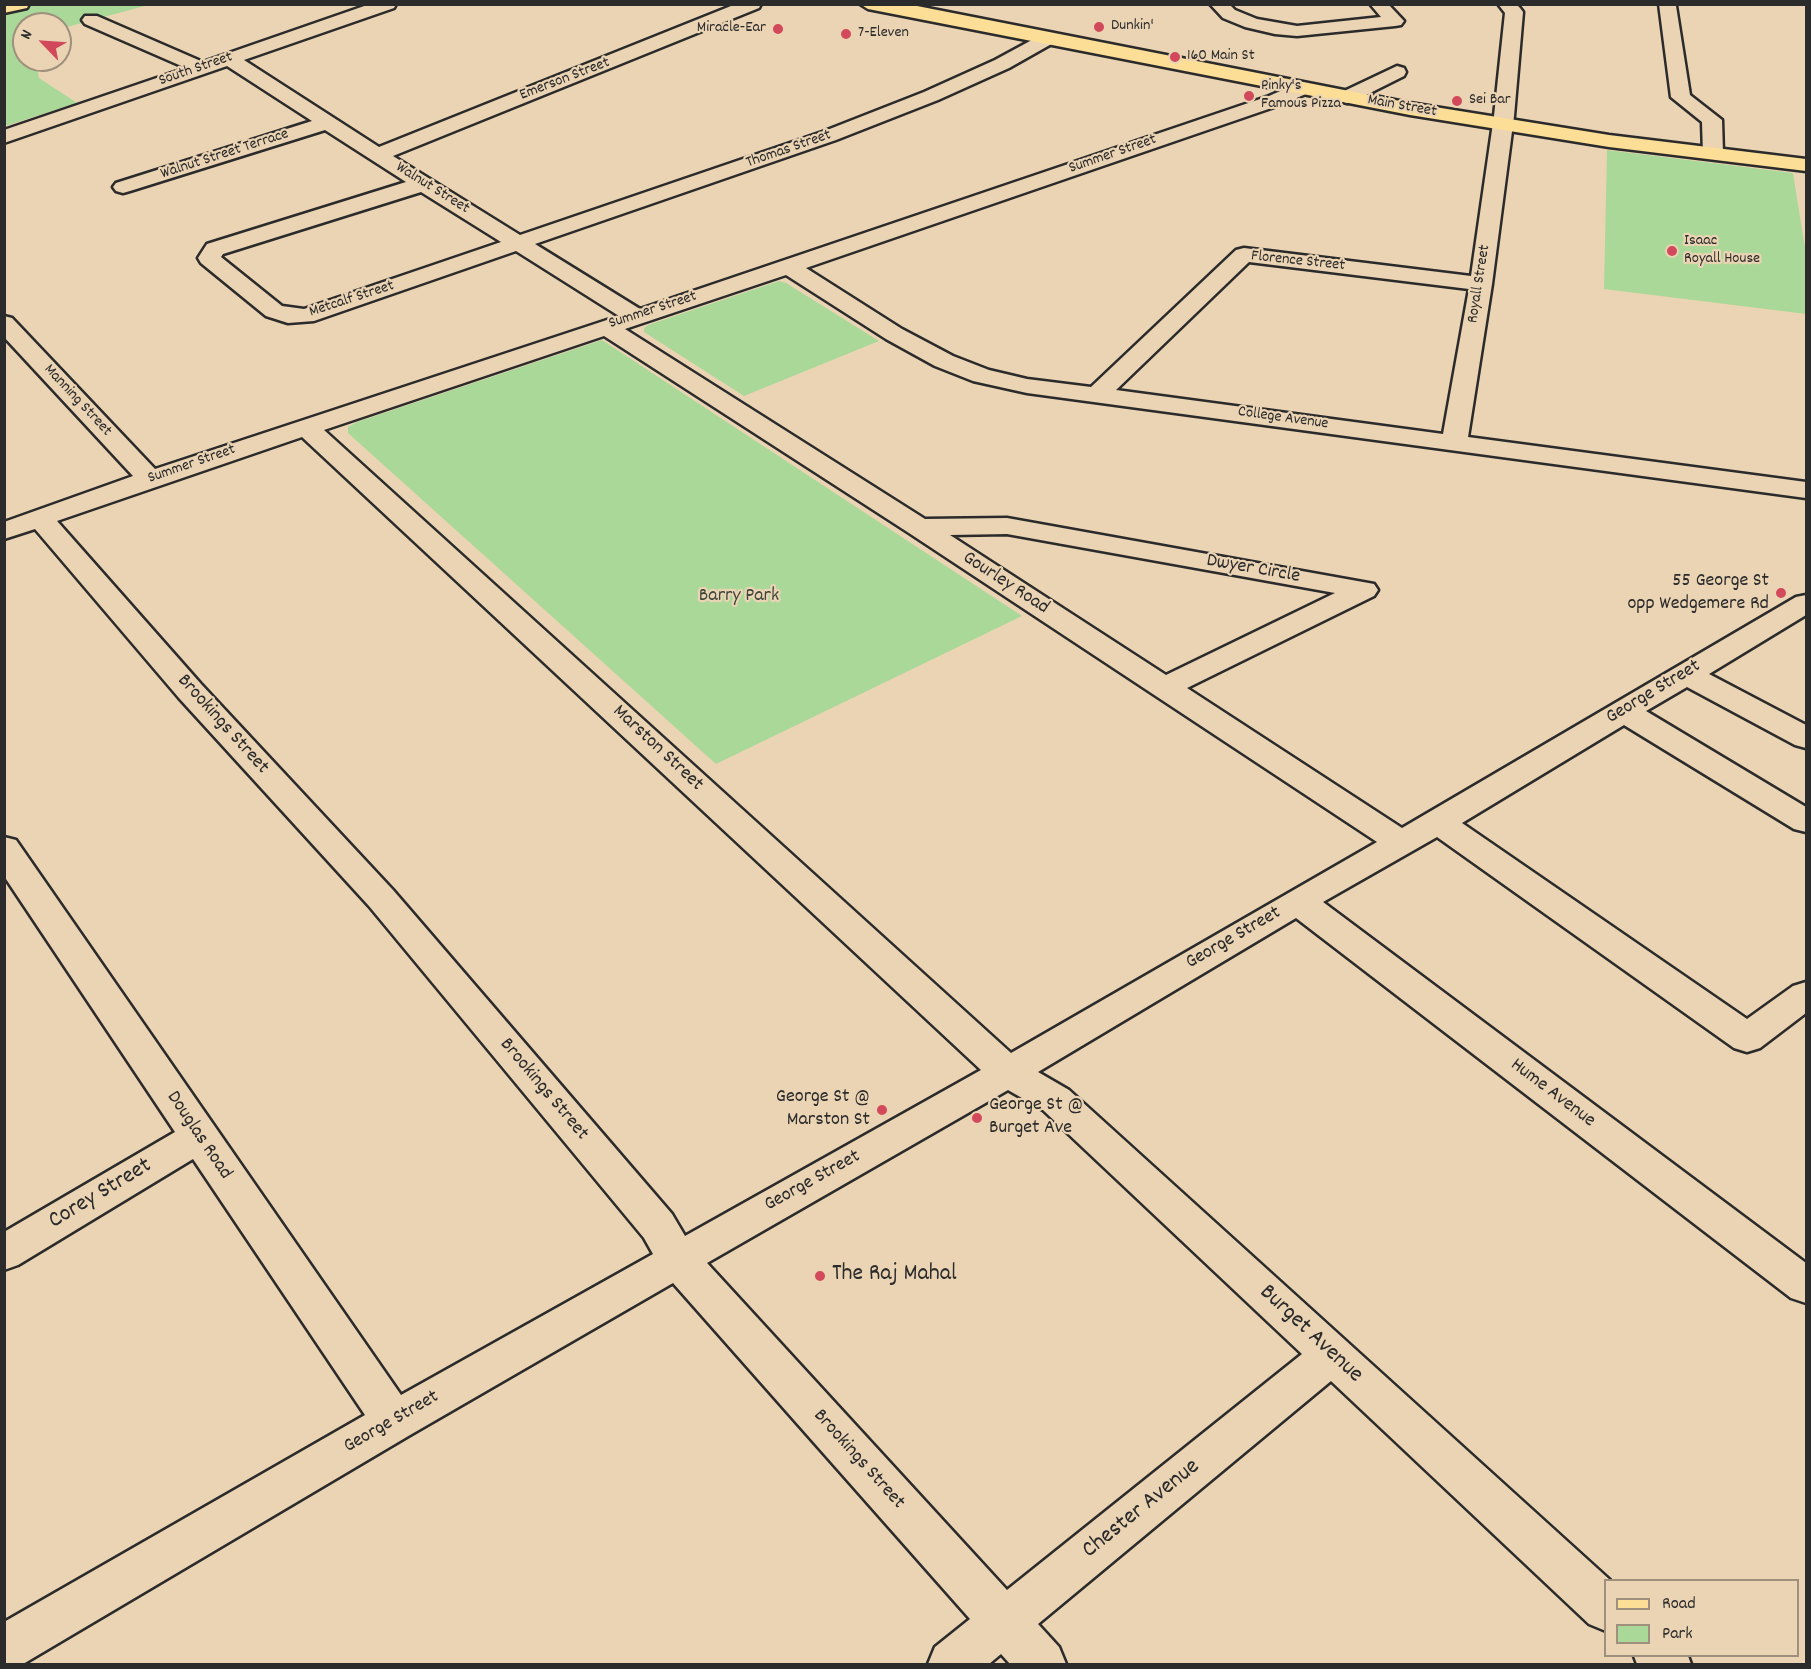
<!DOCTYPE html>
<style>
body{margin:0}
#map{position:relative;width:1811px;height:1669px;overflow:hidden;background:#ebd4b4;font-family:Dekko,sans-serif}
canvas{display:block}
.frame{position:absolute;inset:0;border:6px solid #2b2b2b;pointer-events:none}
.legend{position:absolute;left:1604px;top:1579px;width:195px;height:78px;box-sizing:border-box;background:#ebd4b4;border:2px solid #9e907d;margin:0;padding:8px 10px;list-style:none;font-size:18px;color:#2b2b2b}
.legend li{display:flex;align-items:center;gap:12px;height:30px}
.legend b{width:30px;border:2px solid #9e907d}
.north{position:absolute;left:12px;top:12px;width:60px;height:60px;box-sizing:border-box;background:#ebd4b4;border:2px solid #9e907d;border-radius:50%;rotate:295deg;font-size:16px;font-weight:700;line-height:24px;text-align:center;color:#2b2b2b}
.north::after{content:'';display:block;margin:auto;width:21px;height:27px;background:#d1495b;clip-path:polygon(50% 0,100% 100%,50% 72%,0 100%)}
</style>
<div id="map">
<canvas width="1811" height="1669"></canvas>
<div class="frame"></div>
<ul class="legend">
<li><b style="height:8px;background:#fcde96"></b>Road</li>
<li><b style="height:16px;background:#aad898"></b>Park</li>
</ul>
<div class="north">N</div>
</div>
<script>
const ctx = document.querySelector('canvas').getContext('2d');
ctx.lineJoin = 'round';
function paint(path, color) {
  ctx.fillStyle = color;
  ctx.fill(path, 'evenodd');
}
function toPath(rows) {
  const path = new Path2D();
  for (const r of rows) {
    path.moveTo(r[0], r[1]);
    for (let i = 2; i < r.length; i += 2) path.lineTo(r[i], r[i + 1]);
  }
  return path;
}
function strokePath(path, color, width, dash) {
  ctx.strokeStyle = color;
  ctx.lineWidth = width;
  ctx.lineCap = dash ? 'butt' : 'round';
  ctx.setLineDash(dash || []);
  ctx.stroke(path);
}
function write(font, color, halo, rows, align = 'center') {
  ctx.font = font + ' Dekko,sans-serif';
  ctx.lineWidth = 4.5;
  ctx.setLineDash([]);
  ctx.textBaseline = 'middle';
  ctx.strokeStyle = halo;
  ctx.fillStyle = color;
  for (const [text, x, y, turn = 0] of rows) {
    ctx.save();
    ctx.translate(x, y);
    ctx.rotate((+turn || 0) * Math.PI / 180);
    ctx.textAlign = isNaN(turn) ? turn : align;
    if (halo) ctx.strokeText(text, 0, 0);
    ctx.fillText(text, 0, 0);
    ctx.restore();
  }
}
const green = toPath([
 [4,5,148,5,60,29,60,24,24,24,24,60,35,60,39,78,77,103,5,126],
 [1607,150,1793,173,1806,254,1806,314,1604,289],
 [779,281,786,283,879,341,744,396,644,332,644,328,648,325],
 [602,340,1022,616,716,764,348,433,348,427,357,422]
]);
const minor = toPath([
 [370,4,396,4,394,8,244,60,379,147,736,4,761,4,759,8,393,156,520,235,822,132,924,92,995,60,1043,34,1049,33,1055,34,1058,38,1055,42,1009,68,938,100,836,140,535,244,640,309,1269,96,1294,85,1308,85,1311,89,1308,93,1283,104,806,268,902,329,953,356,989,370,1027,379,1091,387,1236,250,1244,248,1471,276,1494,116,1505,13,1498,4,1516,4,1520,8,1523,12,1514,116,1492,284,1468,437,1806,482,1806,498,1027,393,973,381,935,366,886,339,786,275,625,329,925,519,1007,518,1374,584,1378,590,1374,596,1187,688,1402,828,1796,597,1806,595,1806,615,1709,674,1806,725,1806,748,1795,745,1687,687,1646,711,1806,807,1806,832,1794,829,1624,725,1462,823,1747,1019,1793,986,1806,982,1806,1013,1760,1048,1747,1052,1734,1048,1437,837,1323,902,1806,1263,1806,1303,1791,1298,1296,918,1038,1072,1069,1090,1610,1580,1606,1580,1606,1631,1589,1624,1331,1381,1038,1624,1059,1647,1066,1664,1010,1664,1001,1654,989,1664,928,1664,935,1647,970,1619,673,1283,410,1435,23,1664,4,1664,4,1622,365,1415,193,1159,18,1265,4,1270,4,1232,175,1132,4,876,4,837,16,840,401,1395,653,1254,644,1238,369,906,179,698,35,529,4,539,4,522,133,476,4,337,4,316,12,318,155,469,619,316,516,251,314,321,288,323,266,316,201,263,198,258,207,244,406,182,325,130,130,191,123,193,116,191,113,187,116,183,312,121,227,66,4,143,4,130,186,68,85,24,82,20,85,16,97,16,203,62,370,4],
 [421,192,501,242,304,309,282,306,221,257,223,254,421,192],
 [1249,262,1469,289,1443,434,1116,390,1249,262],
 [604,336,909,533,1377,842,1011,1053,324,430,604,336],
 [302,437,981,1070,685,1236,672,1214,393,890,201,684,57,521,302,437],
 [1007,534,1335,593,1166,675,950,535,1007,534],
 [1008,1090,1043,1110,1302,1354,1007,1590,707,1263,1008,1090],
 [1210,4,1229,4,1235,10,1257,19,1297,26,1381,17,1370,4,1388,4,1404,21,1401,25,1395,26,1297,36,1275,34,1245,27,1223,18,1210,4],
 [1659,4,1676,6,1690,95,1722,120,1723,154,1720,158,1706,158,1703,154,1702,122,1671,97,1659,4],
 [1397,66,1404,68,1406,72,1404,76,1354,101,1347,103,1340,101,1337,97,1340,93,1397,66],
 [1634,1656,1688,1656,1691,1664,1637,1664,1634,1656]
]);
const major = toPath([
 [4,4,29,4,27,8,4,13,4,4],
 [860,4,907,4,1410,103,1609,135,1806,159,1806,171,1609,147,1410,115,868,9,860,4]
]);
const markers = [
 [1099,27,6,"#d1495b"],
 [778,29,6,"#d1495b"],
 [846,34,6,"#d1495b"],
 [1175,57,6,"#d1495b"],
 [1249,96,6,"#d1495b"],
 [1457,101,6,"#d1495b"],
 [1672,251,6,"#d1495b"],
 [1781,593,6,"#d1495b"],
 [882,1110,6,"#d1495b"],
 [977,1118,6,"#d1495b"],
 [820,1276,6,"#d1495b"]
];
const farPoinames = [
 ["Dunkin'",1111,27],
 ["Miracle-Ear",766,29,"right"],
 ["7-Eleven",858,34],
 ["160 Main St",1187,57],
 ["Pinky's",1261,87],
 ["Famous Pizza",1261,105],
 ["Sei Bar",1469,101],
 ["Isaac",1684,242],
 ["Royall House",1684,260]
];
const farStreetnames = [
 ["South Street",196,70,-19],
 ["Emerson Street",565,80,-21],
 ["Main Street",1402,107,10],
 ["Thomas Street",789,150,-19],
 ["Walnut Street Terrace",225,155,-18],
 ["Summer Street",1113,155,-19],
 ["Walnut Street",432,189,32],
 ["Florence Street",1298,262,6],
 ["Royall Street",1480,284,-81],
 ["Metcalf Street",352,300,-18],
 ["Summer Street",653,311,-18],
 ["Manning Street",77,401,47],
 ["College Avenue",1283,419,8],
 ["Summer Street",192,465,-19]
];
const streetNames = [
 ["Dwyer Circle",1253,570,10],
 ["Gourley Road",1005,584,33],
 ["George Street",1654,693,-31],
 ["Brookings Street",222,725,48],
 ["Marston Street",657,749,43],
 ["George Street",1234,939,-30],
 ["Brookings Street",543,1090,50],
 ["Hume Avenue",1552,1094,37],
 ["Douglas Road",198,1136,56],
 ["George Street",813,1182,-29],
 ["George Street",392,1423,-30],
 ["Brookings Street",858,1460,48]
];
const poiNames = [
 ["55 George St",1769,582],
 ["opp Wedgemere Rd",1769,605],
 ["George St @",870,1098],
 ["Marston St",870,1121],
 ["George St @",989,1106,"left"],
 ["Burget Ave",989,1129,"left"]
];
const parkNames = [
 ["Barry Park",739,597]
];
const nearStreetnames = [
 ["Corey Street",101,1195,-31],
 ["Burget Avenue",1310,1335,43],
 ["Chester Avenue",1142,1510,-39]
];
const nearPoinames = [
 ["The Raj Mahal",832,1276]
];
paint(green, '#aad898');
strokePath(minor, '#2b2b2b', 5);
strokePath(major, '#2b2b2b', 5);
paint(minor, '#ebd4b4');
paint(major, '#fcde96');
for (const [x, y, r, color] of markers) {
  const dot = new Path2D();
  dot.arc(x, y, r, 0, 2 * Math.PI);
  ctx.fillStyle = color;
  ctx.fill(dot);
  strokePath(dot, '#ebd4b4', 2);
}
write('16px', '#2b2b2b', '#ebd4b4', farPoinames, 'left');
write('16px', '#2b2b2b', '#ebd4b4', farStreetnames);
write('20px', '#2b2b2b', '#ebd4b4', streetNames);
write('20px', '#2b2b2b', '#ebd4b4', poiNames, 'right');
write('20px', '#3e453b', '#ebd4b4', parkNames);
write('24px', '#2b2b2b', '#ebd4b4', nearStreetnames);
write('24px', '#2b2b2b', '#ebd4b4', nearPoinames, 'left');
</script>
